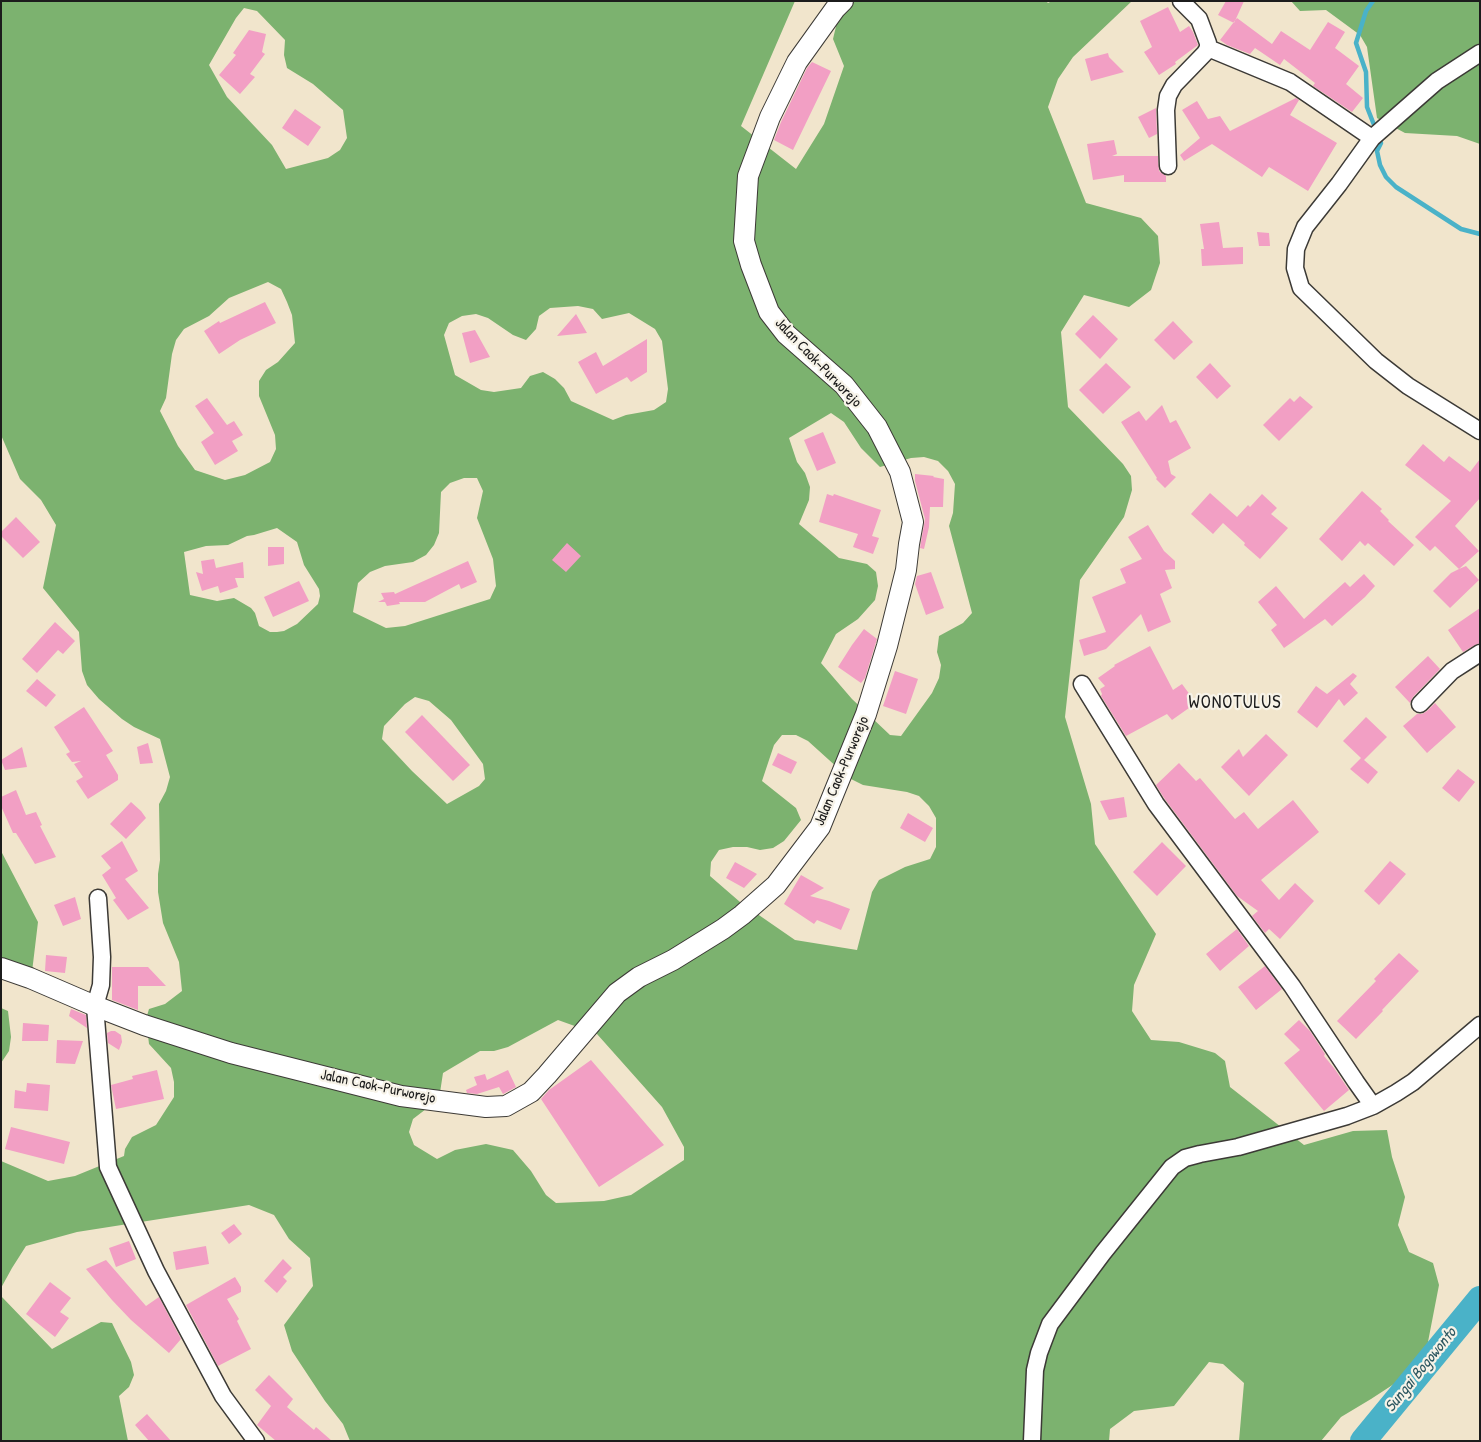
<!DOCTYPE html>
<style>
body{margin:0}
#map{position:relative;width:1481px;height:1442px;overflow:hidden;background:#f1e5cc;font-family:"Patrick Hand",sans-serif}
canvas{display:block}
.frame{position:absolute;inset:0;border:2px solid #1c1c1c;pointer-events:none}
</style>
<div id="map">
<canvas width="1481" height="1442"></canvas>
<div class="frame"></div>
</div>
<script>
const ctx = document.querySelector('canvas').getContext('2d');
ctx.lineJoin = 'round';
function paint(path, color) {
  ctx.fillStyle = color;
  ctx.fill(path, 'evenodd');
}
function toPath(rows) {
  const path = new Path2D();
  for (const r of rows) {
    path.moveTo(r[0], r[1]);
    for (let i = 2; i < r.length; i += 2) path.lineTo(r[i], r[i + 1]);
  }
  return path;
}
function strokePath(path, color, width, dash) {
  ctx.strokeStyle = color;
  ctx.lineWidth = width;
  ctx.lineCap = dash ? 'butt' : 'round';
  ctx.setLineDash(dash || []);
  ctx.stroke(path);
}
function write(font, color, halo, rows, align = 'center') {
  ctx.font = font + ' "Patrick Hand",sans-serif';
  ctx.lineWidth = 4.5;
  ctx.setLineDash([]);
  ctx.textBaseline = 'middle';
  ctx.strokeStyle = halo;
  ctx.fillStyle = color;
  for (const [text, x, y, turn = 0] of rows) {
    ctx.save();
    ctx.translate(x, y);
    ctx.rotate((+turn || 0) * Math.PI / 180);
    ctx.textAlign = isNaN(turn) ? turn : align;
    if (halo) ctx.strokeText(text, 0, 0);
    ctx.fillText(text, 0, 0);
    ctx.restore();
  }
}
const forest = toPath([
 [1,1,795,1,741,126,796,169,824,124,844,66,833,39,842,1,1046,1,1048,3,1052,1,1132,1,1073,57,1058,79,1048,107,1086,203,1141,218,1158,236,1160,263,1151,290,1129,307,1084,295,1061,332,1068,407,1123,464,1131,476,1132,490,1124,517,1080,580,1065,717,1091,804,1095,844,1156,934,1134,985,1132,1011,1151,1040,1179,1042,1215,1053,1225,1061,1230,1087,1304,1145,1353,1131,1387,1130,1392,1157,1405,1197,1398,1225,1409,1252,1433,1263,1439,1285,1427,1347,1394,1384,1371,1399,1341,1417,1321,1441,1239,1441,1244,1383,1223,1364,1209,1362,1174,1406,1134,1411,1110,1429,1109,1441,350,1441,343,1424,325,1401,292,1351,284,1325,313,1286,310,1258,289,1239,274,1215,249,1205,77,1232,26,1246,12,1268,1,1288,1,1161,48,1181,75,1176,124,1156,125,1149,132,1137,156,1125,174,1097,174,1082,171,1068,149,1044,146,1019,149,1009,165,1004,182,991,179,962,163,923,158,892,158,874,160,860,159,804,166,791,170,777,160,739,134,727,122,719,99,699,87,685,82,671,79,632,43,588,56,525,41,500,20,479,1,435],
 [244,8,257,11,285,40,284,55,287,68,313,84,343,110,347,138,340,150,328,158,286,169,272,145,227,97,209,65,236,18],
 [268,282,281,289,287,302,292,315,295,343,278,362,266,370,259,381,259,396,275,435,276,449,270,462,245,475,225,480,195,470,178,446,160,411,166,398,172,354,176,340,184,329,209,316,229,298],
 [578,306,593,309,602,319,629,313,655,329,662,341,668,389,666,402,654,410,626,415,613,420,571,401,564,388,555,379,543,372,530,376,521,388,494,392,481,390,455,375,444,335,449,323,462,316,476,314,488,318,513,335,526,340,536,329,539,316,550,308],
 [831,413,844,422,861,448,880,467,911,458,924,457,938,461,948,471,955,484,953,513,949,526,972,613,963,623,939,636,937,652,941,665,939,678,932,693,901,736,890,735,852,699,821,663,836,634,858,619,875,600,878,586,876,572,867,564,839,558,799,524,809,500,810,487,805,473,797,462,789,438],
 [464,478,477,478,483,491,477,518,493,559,496,586,490,599,405,626,386,628,353,612,358,583,370,572,385,566,413,562,426,555,434,545,439,533,441,492,450,483],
 [277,528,297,542,304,565,319,589,320,596,318,604,297,624,284,631,277,632,270,632,259,626,255,613,251,608,234,598,217,601,190,595,184,552,206,546,228,545,247,536,254,535],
 [415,697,429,701,451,720,483,764,485,779,479,786,447,804,412,771,382,739,384,726,405,704],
 [782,735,796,735,808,741,849,778,863,785,907,792,919,796,929,806,936,818,936,847,930,859,905,867,879,880,872,892,857,950,795,940,740,902,710,876,711,862,719,850,733,847,747,847,760,850,773,848,784,841,801,820,796,808,762,781,774,745],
 [558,1020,597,1034,662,1107,684,1147,684,1160,631,1195,604,1201,556,1203,546,1195,531,1171,513,1150,486,1144,455,1150,437,1159,414,1145,409,1132,413,1119,439,1099,443,1073,480,1051,494,1051,508,1047],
 [1291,1,1480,1,1480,144,1457,136,1405,133,1377,118,1367,47,1360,35,1326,10,1300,11],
 [1,851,38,922,32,972,1,961],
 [1,1008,8,1011,11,1037,9,1051,1,1063],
 [1,1296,52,1349,101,1322,112,1323,131,1362,134,1375,129,1387,119,1396,128,1441,1,1441]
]);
const stream = toPath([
 [1373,1,1366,11,1356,43,1366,72,1367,107,1376,130],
 [1379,138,1381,143,1377,151,1380,165,1386,177,1396,187,1461,229,1480,234]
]);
const river = toPath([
 [1363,1441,1480,1299]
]);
const building = toPath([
 [1226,1,1244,1,1234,23,1218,15],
 [1168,7,1180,32,1189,26,1193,32,1198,45,1175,62,1176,64,1159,75,1144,52,1152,47,1140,21],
 [1237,18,1272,44,1281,31,1310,50,1328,22,1345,32,1335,48,1359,66,1346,84,1363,98,1352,112,1313,86,1315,83,1284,59,1280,65,1255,48,1250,54,1227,45,1220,40],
 [249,30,266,34,262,52,265,54,250,74,255,77,240,94,219,75,236,55,233,53],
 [1108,53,1109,57,1124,72,1091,81,1085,59],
 [812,62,831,71,793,150,774,140,781,122,807,68],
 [1296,98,1299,100,1290,115,1337,143,1308,191,1269,167,1262,177,1212,144,1184,161,1180,155,1200,138,1182,110,1197,101,1208,119,1220,116,1230,131],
 [1156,108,1157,134,1149,138,1138,117],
 [295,109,321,127,308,146,282,128],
 [1114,140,1117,154,1112,156,1158,156,1159,171,1166,176,1166,182,1124,182,1124,175,1093,180,1087,144],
 [1219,222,1223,248,1243,247,1243,264,1202,266,1201,249,1204,249,1200,224],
 [1257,232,1269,233,1270,246,1259,246],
 [265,302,276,323,240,340,219,354,204,331,219,321,220,323],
 [576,314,587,333,557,336],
 [1093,315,1118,339,1100,359,1075,334],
 [1173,321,1193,342,1174,360,1154,340],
 [475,330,490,357,470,363,462,333],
 [647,339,647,372,631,382,627,377,596,394,578,362,596,352,603,366],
 [1106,363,1131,387,1103,414,1079,390],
 [1210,363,1231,386,1217,399,1196,377],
 [1300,396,1313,407,1279,441,1263,425,1290,398,1294,402],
 [207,398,227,425,234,421,243,435,232,441,238,451,215,465,201,442,214,433,195,406],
 [1162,405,1170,423,1176,420,1191,448,1168,461,1171,474,1176,477,1165,488,1156,479,1157,478,1121,422,1139,411,1146,421],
 [823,432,836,463,817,471,804,440],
 [1423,444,1444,462,1449,456,1470,472,1480,459,1480,498,1455,526,1479,551,1459,569,1466,566,1479,580,1450,608,1433,591,1451,573,1459,569,1435,546,1430,551,1415,537,1451,501,1405,465],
 [915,474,934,476,933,477,944,479,943,507,930,507,929,527,924,549,920,548,925,519,915,481],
 [1362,491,1382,509,1380,511,1389,520,1388,521,1414,545,1394,566,1368,543,1365,546,1360,541,1342,561,1319,539],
 [1210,493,1237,517,1248,505,1250,507,1262,494,1277,508,1271,514,1288,528,1260,559,1244,545,1245,543,1223,523,1213,534,1191,514],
 [827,494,833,496,834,494,881,510,872,536,879,538,873,554,853,547,858,534,819,522],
 [16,517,40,542,23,558,1,536,1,532],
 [1148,525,1164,551,1175,561,1175,569,1165,570,1172,588,1160,594,1171,622,1148,632,1141,614,1106,649,1084,656,1079,640,1106,632,1092,597,1126,583,1120,569,1142,559,1128,537],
 [567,543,581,556,566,572,552,560],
 [268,547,284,547,284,564,268,566],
 [214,559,216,568,243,562,244,578,235,578,238,587,220,593,218,586,202,591,196,572,203,574,201,561],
 [468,561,477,582,461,589,459,584,425,602,399,602,400,604,387,606,385,602,378,602,384,599,381,593,394,592,395,594],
 [931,572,944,608,926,615,915,584,917,576],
 [1364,574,1375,586,1365,597,1332,626,1325,619,1284,648,1271,630,1277,625,1258,602,1276,586,1304,619,1345,582,1350,587],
 [299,581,309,601,273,617,264,597],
 [1480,608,1480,643,1475,645,1463,652,1448,630],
 [55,622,75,641,63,654,58,650,37,673,22,659],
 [864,629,877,639,865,678,861,683,838,667,852,645],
 [1150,646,1173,690,1182,684,1196,703,1172,720,1167,714,1126,736,1101,696,1102,694,1100,689,1105,686,1098,678,1115,666,1114,665],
 [1428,656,1440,669,1413,697,1410,703,1395,687],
 [895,671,918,679,906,714,883,706],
 [1353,673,1357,676,1350,684,1358,693,1344,706,1339,699,1317,728,1297,712,1316,686,1327,694],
 [37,679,56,695,46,707,26,691],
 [1435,703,1456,727,1427,753,1403,726,1417,714,1422,714,1427,711],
 [84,707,113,751,106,755,118,775,118,780,88,799,76,781,83,777,74,764,81,761,72,762,66,754,70,752,54,727],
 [422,715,470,765,453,781,405,732],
 [1366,717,1387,737,1364,760,1378,772,1368,784,1350,769,1361,758,1343,741],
 [1266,734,1288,755,1249,796,1221,767,1239,749,1243,757],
 [148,743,153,763,140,764,137,747],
 [22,747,27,767,5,770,1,760],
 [778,753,797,762,791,774,772,765],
 [1179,763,1196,781,1200,778,1235,819,1244,812,1258,829,1293,800,1319,832,1261,880,1279,900,1295,883,1314,901,1280,939,1269,929,1265,933,1252,916,1258,911,1237,896,1164,798,1156,785],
 [1458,769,1475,782,1459,802,1442,788],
 [16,790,26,815,36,812,42,825,40,826,56,857,35,864,16,833,13,833,1,806,1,797],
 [1124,797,1127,817,1109,820,1100,801],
 [131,802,141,811,146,818,126,839,110,824],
 [908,813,933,828,925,842,900,828],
 [122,841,138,871,125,879,149,908,128,920,113,900,116,898,102,875,111,868,101,856],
 [1162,842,1186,866,1157,896,1133,872],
 [1390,861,1406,874,1379,905,1364,891],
 [735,862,757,874,744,888,726,878],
 [801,875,824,888,810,896,829,901,850,909,841,930,817,920,814,924,784,904],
 [75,897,81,919,63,926,54,905],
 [1237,929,1249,946,1220,971,1206,954],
 [1399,953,1419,971,1382,1010,1383,1011,1356,1039,1337,1021,1376,981,1374,979],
 [46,955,67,957,65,973,45,971],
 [1265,966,1282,989,1256,1010,1238,987],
 [112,967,148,967,166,986,138,986,138,1010,112,1000],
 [71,1009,86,1015,87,1028,69,1016],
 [1299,1020,1310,1031,1325,1054,1324,1056,1334,1068,1349,1090,1324,1111,1284,1063,1300,1050,1284,1034],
 [23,1023,49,1025,48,1041,22,1041],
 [111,1031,115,1031,121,1035,122,1042,119,1050,108,1043,107,1033],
 [57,1040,83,1041,75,1064,56,1063],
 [591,1060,664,1145,599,1187,541,1099,549,1090],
 [157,1070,164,1099,116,1109,111,1085,133,1079,132,1076],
 [508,1070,516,1087,503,1094,499,1087,477,1094,467,1093,466,1090,477,1085,474,1077,485,1074,487,1080],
 [27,1083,50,1085,48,1111,14,1108,15,1090,26,1092],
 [11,1127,70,1142,64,1164,5,1149],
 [234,1224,242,1234,229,1244,221,1233],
 [129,1241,136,1259,116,1267,109,1248],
 [206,1246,209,1264,176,1270,173,1252],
 [283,1259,292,1268,283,1277,287,1281,277,1293,264,1281],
 [106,1260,146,1306,159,1297,181,1339,169,1353,131,1320,112,1300,86,1269],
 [235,1277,241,1287,241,1292,227,1299,239,1319,237,1321,251,1349,218,1366,186,1305],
 [50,1282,71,1298,60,1312,69,1318,55,1337,26,1314],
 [269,1375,293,1399,287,1407,314,1430,316,1427,332,1441,276,1441,257,1425,271,1406,255,1390],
 [147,1414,171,1441,149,1441,135,1425]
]);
const minor = toPath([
 [1208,48,1290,82,1372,138],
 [1480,53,1437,81,1372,138,1339,184,1305,227,1296,249,1295,268,1301,288,1376,361,1408,386,1480,431],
 [1168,166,1166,110,1168,96,1174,85,1205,53,1208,48,1208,43,1199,19,1181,1],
 [1082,684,1156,804,1292,986,1356,1082,1373,1106],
 [1420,704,1452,671,1480,653],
 [98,898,102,957,101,985,95,1006,108,1167,156,1271,223,1396,256,1441],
 [1032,1441,1035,1370,1039,1353,1050,1324,1103,1253,1172,1167,1185,1158,1200,1154,1238,1147,1347,1116,1373,1106,1396,1093,1413,1082,1480,1025]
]);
const tertiary = toPath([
 [1,968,30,978,95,1006,144,1025,231,1053,401,1096,486,1107,506,1106,531,1092,547,1075,617,993,639,977,673,960,723,929,742,915,776,885,820,827,866,714,887,646,906,570,909,544,913,522,900,472,877,427,844,385,786,334,769,312,751,265,744,241,748,176,770,117,797,62,835,9,843,1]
]);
const streetNames = [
 ["Jalan Caok-Purworejo",818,363,46],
 ["Jalan Caok-Purworejo",842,771,-67],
 ["Jalan Caok-Purworejo",378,1087,12]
];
const waterNames = [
 ["Sungai Bogowonto",1421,1370,-51]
];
const quarterNames = [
 ["WONOTULUS",1235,703]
];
paint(forest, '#7cb26f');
strokePath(stream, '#4ab2c8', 4.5);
strokePath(river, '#4ab2c8', 26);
paint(building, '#f29fc4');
strokePath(minor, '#3c3a36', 19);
strokePath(tertiary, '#3c3a36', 22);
strokePath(minor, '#fff', 16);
strokePath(tertiary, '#fff', 20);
write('15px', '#1c1c1c', '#f7f3e8', streetNames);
write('italic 16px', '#2e5861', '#f7f3e8', waterNames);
ctx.letterSpacing = '1px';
write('18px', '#1c1c1c', '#f7f3e8', quarterNames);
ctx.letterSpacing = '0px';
</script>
